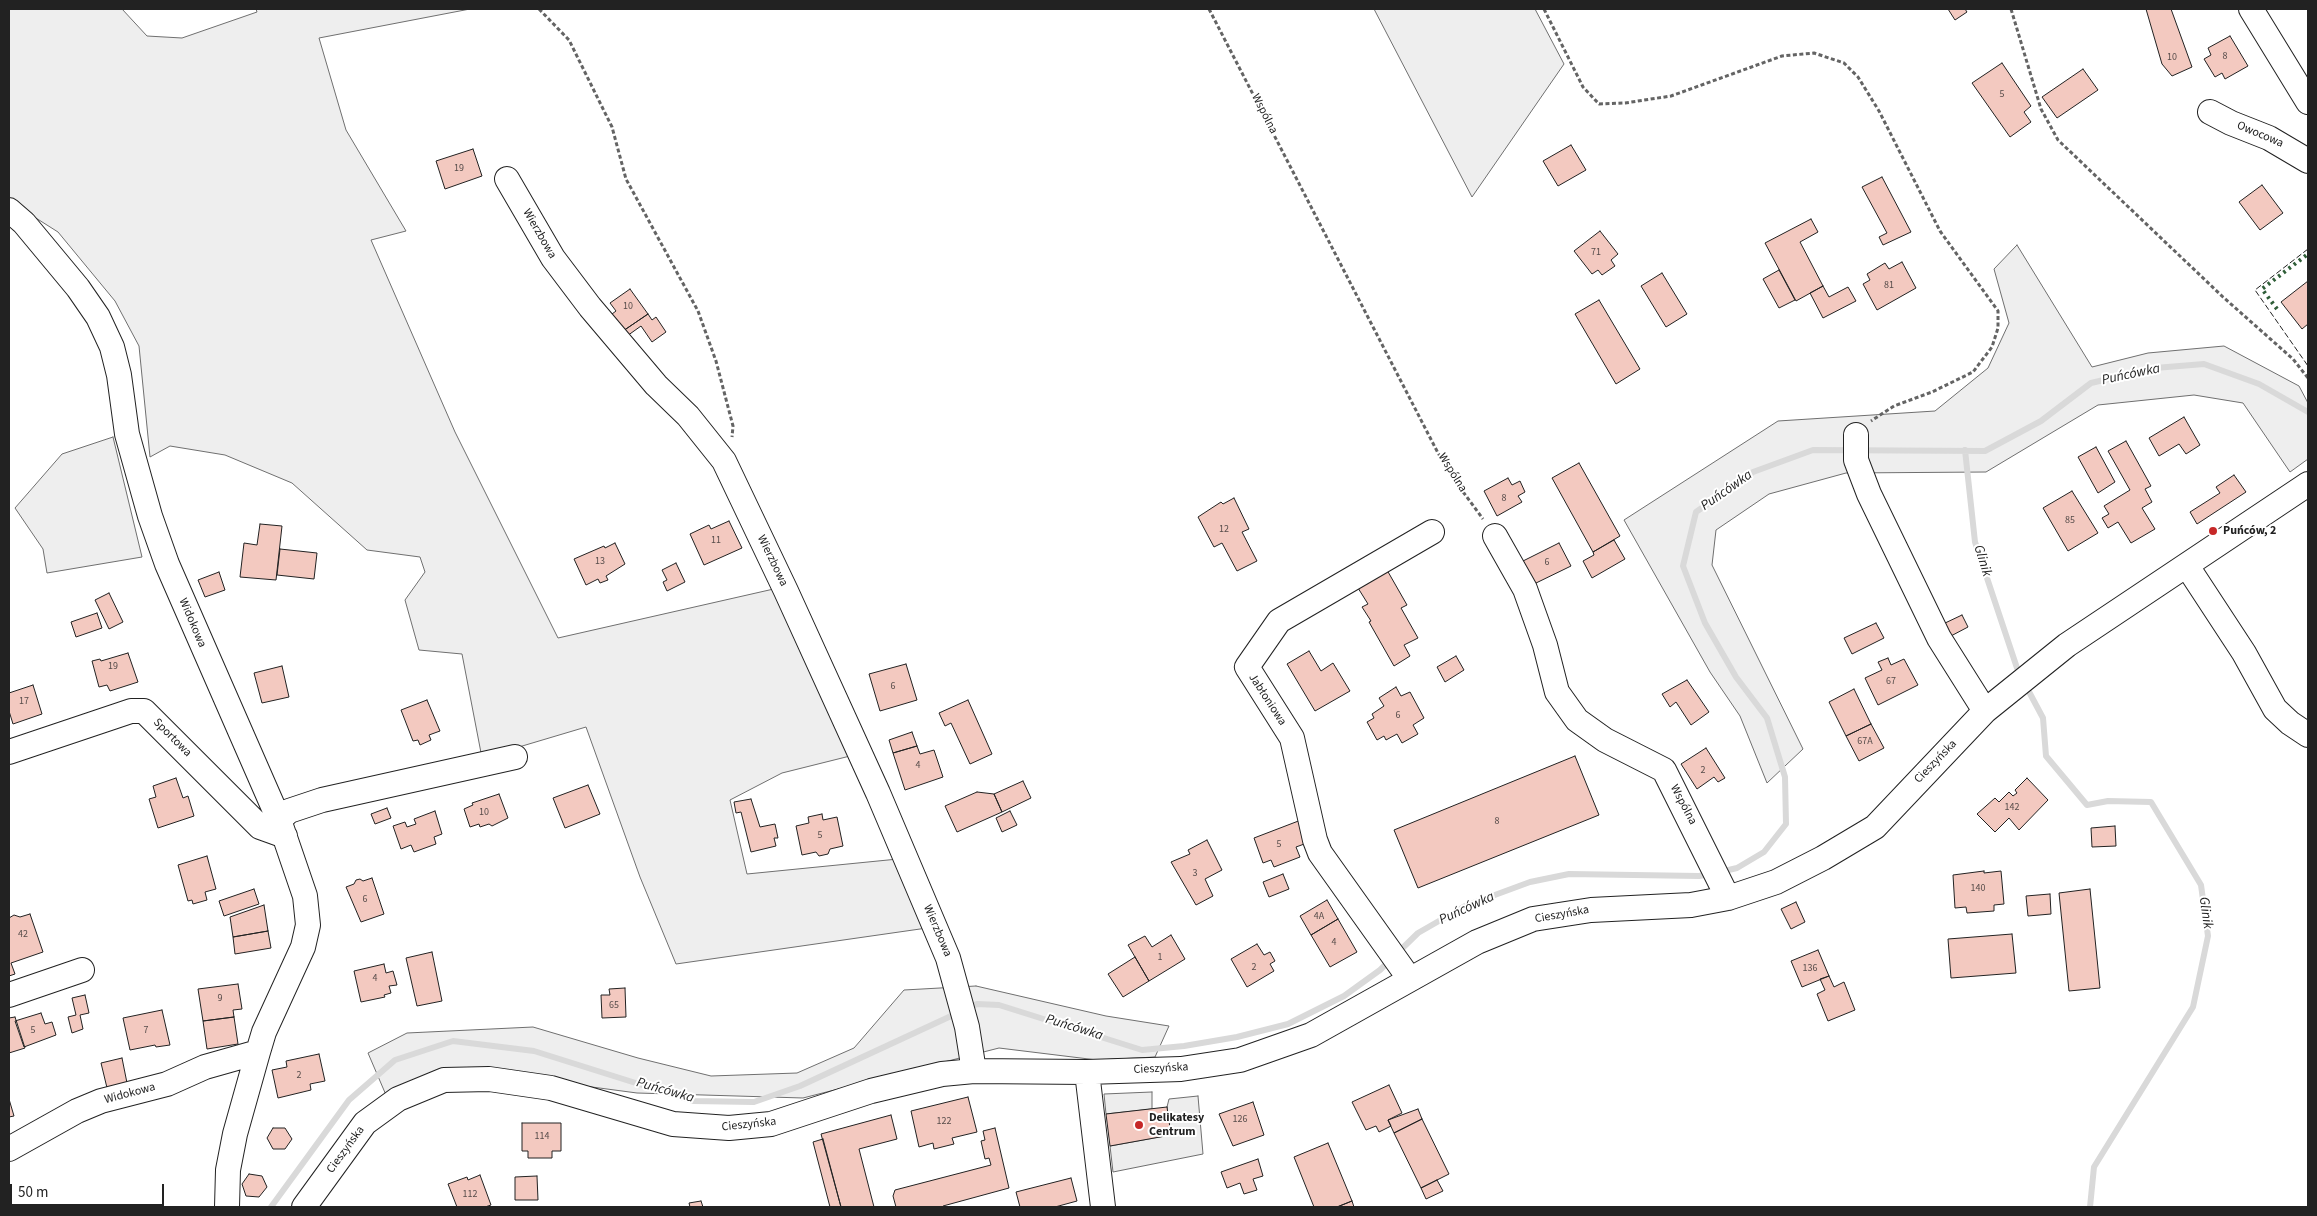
<!DOCTYPE html>
<meta charset="utf-8">
<style>
body{margin:0}
#map{position:relative;width:2317px;height:1216px;overflow:hidden;background:#fff;font-family:"Source Sans 3",sans-serif}
canvas{display:block}
.frame{position:absolute;inset:0;border:10px solid #222;pointer-events:none}
.scale{position:absolute;left:10px;top:1184px;width:154px;height:22px;box-sizing:border-box;border:2px solid #222;border-top:0;padding-left:6px;font-size:15px;line-height:18px;white-space:nowrap;color:#222;-webkit-text-stroke:4px #fff;paint-order:stroke}
</style>
<div id="map">
<canvas width="2317" height="1216"></canvas>
<div class="frame"></div>
<div class="scale">50 m</div>
</div>
<script>
const ctx = document.querySelector('canvas').getContext('2d');
ctx.lineJoin = 'round';
function paint(path, color) {
  ctx.fillStyle = color;
  ctx.fill(path, 'evenodd');
}
function toPath(rows) {
  const path = new Path2D();
  for (const r of rows) {
    path.moveTo(r[0], r[1]);
    for (let i = 2; i < r.length; i += 2) path.lineTo(r[i], r[i + 1]);
  }
  return path;
}
function strokePath(path, color, width, dash) {
  ctx.strokeStyle = color;
  ctx.lineWidth = width;
  ctx.lineCap = dash ? 'butt' : 'round';
  ctx.setLineDash(dash || []);
  ctx.stroke(path);
}
function write(font, color, halo, rows, align = 'center') {
  ctx.font = font + ' "Source Sans 3",sans-serif';
  ctx.lineWidth = 4;
  ctx.setLineDash([]);
  ctx.textBaseline = 'middle';
  ctx.strokeStyle = halo;
  ctx.fillStyle = color;
  for (const [text, x, y, turn = 0] of rows) {
    ctx.save();
    ctx.translate(x, y);
    ctx.rotate((+turn || 0) * Math.PI / 180);
    ctx.textAlign = isNaN(turn) ? turn : align;
    if (halo) ctx.strokeText(text, 0, 0);
    ctx.fillText(text, 0, 0);
    ctx.restore();
  }
}
const green = toPath([
 [9,9,122,9,147,36,182,38,257,12,256,9,470,9,319,38,346,130,406,231,371,240,455,432,558,638,778,588,854,755,782,773,730,800,747,874,898,859,927,928,676,964,640,877,586,727,482,758,462,654,419,650,405,600,425,572,420,557,367,550,292,483,225,455,170,446,150,457,139,346,115,301,58,232,9,201,9,9],
 [1374,9,1535,9,1564,64,1472,197,1374,9],
 [2017,245,2092,367,2148,353,2224,346,2299,386,2308,403,2308,459,2290,472,2243,403,2194,395,2098,405,1986,472,1846,473,1769,494,1716,530,1712,565,1803,749,1767,783,1740,716,1710,672,1624,520,1778,421,1935,411,1988,368,2009,323,1994,269,2017,245],
 [113,437,142,557,47,573,43,549,15,508,62,454,113,437],
 [976,986,1106,1016,1169,1026,1155,1057,1097,1060,999,1048,803,1098,637,1093,449,1068,386,1095,368,1053,407,1033,533,1027,638,1058,711,1076,797,1073,854,1048,904,990,976,986]
]);
const parking = toPath([
 [1152,1092,1152,1109,1106,1114,1104,1094,1152,1092],
 [1198,1096,1203,1154,1113,1172,1110,1146,1170,1135,1167,1107,1169,1099,1198,1096]
]);
const stream = toPath([
 [1965,450,1975,542,2017,668],
 [2027,688,2043,718,2046,756,2087,805,2108,801,2151,802,2201,885,2208,936,2193,1007,2094,1167,2090,1207],
 [1720,872,1737,868,1764,852,1786,824,1785,777,1767,718,1736,677,1705,623,1683,566,1696,512,1753,472,1813,450,1985,451,2041,421,2091,383,2155,368,2204,364,2259,384,2308,412],
 [271,1207,349,1100,395,1060,453,1041,534,1051,693,1101,754,1102,800,1086,977,1004,999,1005,1142,1050,1184,1046,1237,1037,1288,1024,1344,996,1380,970,1418,933,1465,906,1530,882,1569,874,1699,876,1711,874]
]);
const building = toPath([
 [1948,9,1965,9,1967,12,1955,20,1948,9],
 [2146,9,2171,9,2192,67,2172,76,2162,64,2146,9],
 [2230,36,2248,66,2225,79,2222,73,2215,77,2204,59,2211,55,2208,48,2230,36],
 [2002,63,2031,106,2024,112,2031,122,2010,137,1972,83,2002,63],
 [2083,69,2098,90,2057,118,2042,97,2083,69],
 [1571,145,1586,170,1558,186,1543,161,1571,145],
 [473,149,482,176,445,189,436,161,473,149],
 [1882,177,1911,232,1883,245,1879,237,1887,233,1862,187,1882,177],
 [2262,185,2283,213,2260,230,2239,202,2262,185],
 [1811,219,1818,232,1800,242,1823,286,1796,301,1765,243,1811,219],
 [1600,231,1618,254,1611,260,1615,266,1602,275,1598,270,1592,274,1574,251,1600,231],
 [1902,262,1916,288,1877,310,1863,284,1870,280,1867,274,1885,263,1889,269,1902,262],
 [1779,270,1795,300,1779,308,1763,279,1779,270],
 [1662,273,1687,314,1666,327,1641,286,1662,273],
 [2308,281,2308,324,2302,329,2281,302,2308,281],
 [1823,286,1829,297,1848,287,1856,301,1823,318,1810,293,1823,286],
 [630,289,648,314,623,331,612,314,616,311,610,303,630,289],
 [1599,300,1640,369,1616,384,1575,314,1599,300],
 [648,314,652,320,656,317,666,332,652,342,641,326,627,336,623,331,648,314],
 [2184,417,2200,445,2186,454,2179,444,2159,456,2149,438,2184,417],
 [2126,441,2151,486,2145,489,2152,502,2142,508,2155,529,2131,543,2118,522,2108,528,2102,518,2109,514,2104,506,2130,490,2108,451,2126,441],
 [2096,447,2115,482,2098,493,2078,457,2096,447],
 [1579,463,1620,536,1593,552,1552,478,1579,463],
 [2234,475,2246,492,2197,524,2190,512,2220,493,2216,487,2234,475],
 [1508,478,1512,485,1520,481,1525,492,1518,496,1522,502,1497,516,1484,491,1508,478],
 [2072,491,2098,533,2068,551,2043,508,2072,491],
 [1234,498,1249,529,1242,532,1257,561,1237,571,1222,543,1214,547,1198,517,1221,502,1223,504,1234,498],
 [729,521,742,548,704,565,690,534,709,525,711,529,729,521],
 [260,524,282,526,276,580,240,577,244,543,257,545,260,524],
 [1614,540,1625,559,1592,578,1583,561,1594,555,1593,552,1614,540],
 [615,543,625,564,606,576,608,580,600,583,598,579,586,585,574,559,604,546,605,548,615,543],
 [1559,543,1571,566,1534,584,1523,561,1559,543],
 [280,549,317,553,314,579,277,575,280,549],
 [676,563,685,582,667,591,663,582,667,580,662,570,676,563],
 [1387,570,1407,605,1401,608,1418,638,1404,645,1410,656,1394,666,1369,622,1371,621,1362,607,1368,604,1358,588,1387,570],
 [219,572,225,590,205,597,198,580,219,572],
 [109,593,123,622,109,629,95,600,109,593],
 [97,613,102,628,76,637,71,622,97,613],
 [1962,615,1968,627,1949,637,1943,624,1962,615],
 [1876,623,1884,638,1852,654,1844,638,1876,623],
 [1309,651,1321,671,1333,663,1350,691,1315,711,1287,664,1309,651],
 [128,653,138,682,110,691,107,685,99,687,92,661,100,659,101,661,128,653],
 [1456,656,1464,670,1445,682,1437,667,1456,656],
 [1888,658,1891,665,1904,659,1918,685,1878,705,1865,678,1882,670,1878,662,1888,658],
 [906,664,917,700,880,711,869,674,906,664],
 [282,666,289,697,262,703,254,673,282,666],
 [1687,680,1709,712,1691,725,1676,702,1670,707,1662,694,1687,680],
 [33,685,42,714,13,724,9,711,9,693,33,685],
 [1396,687,1401,696,1410,692,1424,718,1413,725,1418,734,1402,743,1397,734,1386,740,1384,736,1377,740,1367,722,1374,718,1372,714,1384,706,1379,698,1396,687],
 [1854,689,1871,724,1846,736,1829,702,1854,689],
 [427,700,440,731,429,735,431,740,420,745,418,740,413,741,401,710,427,700],
 [968,700,992,754,970,764,951,723,945,726,939,713,968,700],
 [1871,724,1884,748,1859,761,1846,736,1871,724],
 [912,732,917,746,893,753,889,740,912,732],
 [917,746,920,754,934,750,943,777,905,790,893,753,917,746],
 [1706,748,1725,778,1718,782,1714,777,1697,789,1681,764,1706,748],
 [1575,756,1599,815,1418,888,1394,830,1575,756],
 [176,778,183,798,188,796,194,816,158,828,149,799,156,797,153,786,176,778],
 [2027,778,2048,800,2019,830,2009,818,1995,832,1977,814,1995,798,1999,802,2009,792,2013,796,2017,793,2015,790,2027,778],
 [1023,781,1031,798,1002,812,994,794,1023,781],
 [588,785,600,814,565,828,553,798,588,785],
 [977,792,994,794,1002,812,957,832,945,806,977,792],
 [499,794,508,818,492,826,489,824,480,827,479,824,470,827,464,809,473,805,472,803,499,794],
 [751,799,760,827,775,824,778,838,774,838,776,846,751,852,741,812,736,813,734,802,751,799],
 [387,808,391,818,375,824,371,814,387,808],
 [435,811,442,834,434,837,436,844,414,852,411,845,401,849,393,826,405,822,407,827,416,824,414,819,435,811],
 [1010,811,1017,825,1002,832,996,818,1010,811],
 [822,814,823,820,837,817,843,846,830,849,828,854,819,856,816,852,802,855,796,826,809,823,808,817,822,814],
 [1301,820,1307,843,1296,847,1300,857,1274,867,1271,860,1263,863,1254,838,1301,820],
 [2115,826,2116,846,2092,847,2091,828,2115,826],
 [1207,840,1222,870,1205,879,1213,896,1196,905,1171,862,1190,854,1188,850,1207,840],
 [207,856,216,889,205,892,207,900,193,904,192,900,188,901,178,865,207,856],
 [1984,871,1984,873,2001,871,2004,904,1994,905,1994,911,1967,913,1966,907,1955,908,1953,875,1984,871],
 [1283,874,1289,889,1269,897,1263,882,1283,874],
 [372,878,384,914,361,922,346,887,354,884,356,880,360,879,363,881,372,878],
 [254,889,259,904,224,916,219,901,254,889],
 [2090,889,2100,988,2069,991,2059,893,2090,889],
 [2050,894,2051,914,2028,916,2026,896,2050,894],
 [1327,900,1338,919,1311,935,1300,916,1327,900],
 [1796,902,1805,922,1791,929,1781,909,1796,902],
 [264,905,268,931,233,937,230,917,264,905],
 [30,914,43,952,11,963,15,974,9,976,9,918,14,915,20,917,30,914],
 [1338,919,1357,952,1330,967,1311,935,1338,919],
 [268,931,271,948,235,954,233,937,268,931],
 [2012,934,2016,973,1951,978,1948,939,2012,934],
 [1171,935,1185,959,1149,981,1128,945,1145,936,1152,947,1171,935],
 [1257,944,1264,955,1270,952,1275,961,1270,964,1274,971,1247,987,1231,959,1257,944],
 [1818,950,1829,976,1802,987,1791,961,1818,950],
 [432,952,442,1001,417,1006,406,958,432,952],
 [1135,957,1149,981,1123,997,1108,974,1135,957],
 [384,964,386,973,393,971,397,985,389,986,391,993,384,995,385,997,361,1002,354,971,384,964],
 [1829,976,1834,987,1844,982,1855,1010,1828,1021,1817,994,1825,990,1820,979,1829,976],
 [238,984,242,1009,233,1010,234,1017,203,1021,198,989,238,984],
 [625,988,626,1017,602,1018,601,995,610,995,609,989,625,988],
 [85,995,89,1013,80,1015,83,1029,72,1033,68,1017,76,1015,72,998,85,995],
 [162,1010,170,1045,156,1047,155,1045,130,1050,123,1018,162,1010],
 [41,1013,45,1024,52,1022,56,1035,24,1047,15,1021,41,1013],
 [15,1017,25,1048,9,1053,9,1018,15,1017],
 [234,1017,238,1044,207,1049,203,1021,234,1017],
 [319,1054,325,1081,310,1084,311,1090,278,1098,272,1070,287,1067,286,1061,319,1054],
 [122,1058,128,1088,108,1092,101,1063,122,1058],
 [1389,1085,1402,1113,1388,1120,1391,1126,1379,1132,1376,1126,1366,1130,1352,1102,1389,1085],
 [968,1097,977,1132,952,1138,954,1144,934,1149,933,1143,919,1147,911,1111,968,1097],
 [9,1099,14,1116,9,1117,9,1099],
 [1253,1102,1264,1135,1233,1146,1219,1114,1253,1102],
 [1167,1107,1171,1135,1110,1146,1106,1114,1167,1107],
 [1418,1109,1422,1119,1394,1133,1388,1120,1418,1109],
 [891,1115,897,1139,859,1149,874,1207,841,1207,821,1134,891,1115],
 [1422,1119,1449,1174,1421,1188,1394,1133,1422,1119],
 [522,1123,561,1123,561,1151,552,1151,552,1158,528,1158,528,1151,522,1151,522,1123],
 [273,1128,285,1128,292,1139,285,1149,273,1149,267,1138,273,1128],
 [995,1128,1009,1188,943,1206,944,1207,896,1207,893,1196,895,1190,991,1165,989,1158,985,1159,981,1141,985,1140,983,1131,995,1128],
 [823,1139,841,1207,830,1207,813,1142,823,1139],
 [1328,1143,1352,1201,1337,1207,1314,1207,1294,1157,1328,1143],
 [1258,1159,1263,1176,1253,1179,1257,1190,1244,1194,1240,1183,1227,1188,1221,1172,1258,1159],
 [249,1174,262,1176,267,1187,259,1197,246,1196,242,1184,249,1174],
 [480,1175,491,1205,485,1207,457,1207,448,1184,467,1177,468,1180,480,1175],
 [537,1176,538,1200,515,1200,515,1177,537,1176],
 [1071,1178,1077,1201,1055,1207,1020,1207,1016,1192,1071,1178],
 [1437,1180,1443,1191,1426,1199,1421,1188,1437,1180],
 [701,1201,703,1207,690,1207,689,1203,701,1201],
 [1352,1201,1354,1207,1337,1207,1352,1201]
]);
const path = toPath([
 [539,9,569,40,612,127,626,179,698,311,716,361,733,426,732,437],
 [1209,9,1438,453,1455,481,1483,519],
 [1544,9,1583,87,1599,104,1625,103,1671,96,1782,56,1814,53,1844,63,1858,77,1879,111,1940,231,1998,311,1998,328,1992,347,1973,372,1932,392,1894,406,1871,421],
 [2011,9,2041,109,2058,140,2223,297,2293,359,2308,378]
]);
const minor = toPath([
 [2251,9,2308,102],
 [2210,112,2231,123,2269,138,2308,161],
 [507,179,553,258,590,307,656,385,688,416,724,461,786,591,878,793,948,958,967,1027,974,1071],
 [9,210,24,223,78,288,98,317,112,347,119,375,127,434,150,516,167,564,279,820,305,896,308,925,303,947,264,1032,258,1052,235,1134,228,1170,227,1207],
 [1856,435,1856,460,1869,494,1939,638,1985,711],
 [1495,536,1525,589,1545,645,1557,692,1577,720,1605,740,1664,770,1728,898],
 [2187,566,2244,653,2275,709,2290,723,2308,735],
 [9,752,131,711,144,711,260,827,285,836],
 [279,820,289,811,322,800,515,757],
 [1409,978,1320,853,1315,840,1292,738,1247,667,1279,621,1432,532],
 [9,995,82,970],
 [1087,1072,1103,1207],
 [9,1149,77,1111,101,1101,167,1084,205,1067,258,1052],
 [304,1207,365,1123,398,1099,444,1080,489,1079,551,1088,673,1124,729,1128,771,1124,871,1091,942,1074,974,1071,1087,1072,1181,1069,1240,1060,1311,1035,1477,942,1533,919,1591,910,1691,905,1728,898,1776,882,1823,858,1875,827,1985,711,2067,645,2308,484]
]);
const hedge = toPath([
 [2277,309,2262,289,2308,254]
]);
const fence = toPath([
 [2308,249,2255,290,2308,366]
]);
const markers = [
 [2213,531,5,"#c62828"],
 [1139,1125,5,"#c62828"]
];
const numberNames = [
 ["8",2225,57],
 ["10",2172,58],
 ["5",2002,95],
 ["19",459,169],
 ["71",1596,253],
 ["81",1889,286],
 ["10",628,307],
 ["8",1504,499],
 ["85",2070,521],
 ["12",1224,530],
 ["11",716,541],
 ["13",600,562],
 ["6",1547,563],
 ["19",113,667],
 ["67",1891,682],
 ["6",893,687],
 ["17",24,702],
 ["6",1398,716],
 ["67A",1865,742],
 ["4",918,766],
 ["2",1703,771],
 ["142",2012,808],
 ["10",484,813],
 ["8",1497,822],
 ["5",820,836],
 ["5",1279,845],
 ["3",1195,874],
 ["140",1978,889],
 ["6",365,900],
 ["4A",1319,917],
 ["42",23,935],
 ["4",1334,943],
 ["1",1160,958],
 ["2",1254,968],
 ["136",1810,969],
 ["4",375,979],
 ["9",220,999],
 ["65",614,1006],
 ["5",33,1031],
 ["7",146,1031],
 ["2",299,1076],
 ["126",1240,1120],
 ["122",944,1122],
 ["114",542,1137],
 ["112",470,1195]
];
const streetNames = [
 ["Wspólna",1264,114,63],
 ["Owocowa",2260,135,23],
 ["Wierzbowa",539,234,60],
 ["Wspólna",1452,473,58],
 ["Wierzbowa",772,561,64],
 ["Widokowa",192,623,67],
 ["Jabłoniowa",1267,700,57],
 ["Sportowa",172,738,45],
 ["Cieszyńska",1936,762,-46],
 ["Wspólna",1683,805,62],
 ["Cieszyńska",1562,915,-10],
 ["Wierzbowa",937,931,67],
 ["Cieszyńska",1161,1069,-3],
 ["Widokowa",130,1094,-15],
 ["Cieszyńska",749,1125,-6],
 ["Cieszyńska",346,1150,-54]
];
const poiNames = [
 ["Puńców, 2",2223,531],
 ["Delikatesy",1149,1118],
 ["Centrum",1149,1132]
];
const waterNames = [
 ["Puńcówka",2131,375,-12],
 ["Puńcówka",1727,491,-35],
 ["Glinik",1982,561,73],
 ["Puńcówka",1467,909,-25],
 ["Glinik",2205,913,82],
 ["Puńcówka",1074,1028,17],
 ["Puńcówka",665,1091,16]
];
paint(green, '#eee');
strokePath(green, '#6f6f6f', 1);
paint(parking, '#ededed');
strokePath(parking, '#6f6f6f', 1);
strokePath(stream, '#d9d9d9', 6);
paint(building, '#f3c9c0');
strokePath(building, '#222', 1);
strokePath(minor, '#222', 26);
strokePath(path, '#646464', 3, [4, 2.5]);
strokePath(minor, '#fff', 24);
strokePath(hedge, '#2f5e38', 4, [2.5, 4]);
strokePath(fence, '#222', 1, [6, 2.5]);
for (const [x, y, r, color] of markers) {
  const dot = new Path2D();
  dot.arc(x, y, r, 0, 2 * Math.PI);
  ctx.fillStyle = color;
  ctx.fill(dot);
  strokePath(dot, '#fff', 2);
}
write('10px', '#564c4a', null, numberNames);
write('12px', '#222', '#fff', streetNames);
write('bold 12px', '#222', '#fff', poiNames, 'left');
write('italic 14px', '#222', '#fff', waterNames);
</script>
